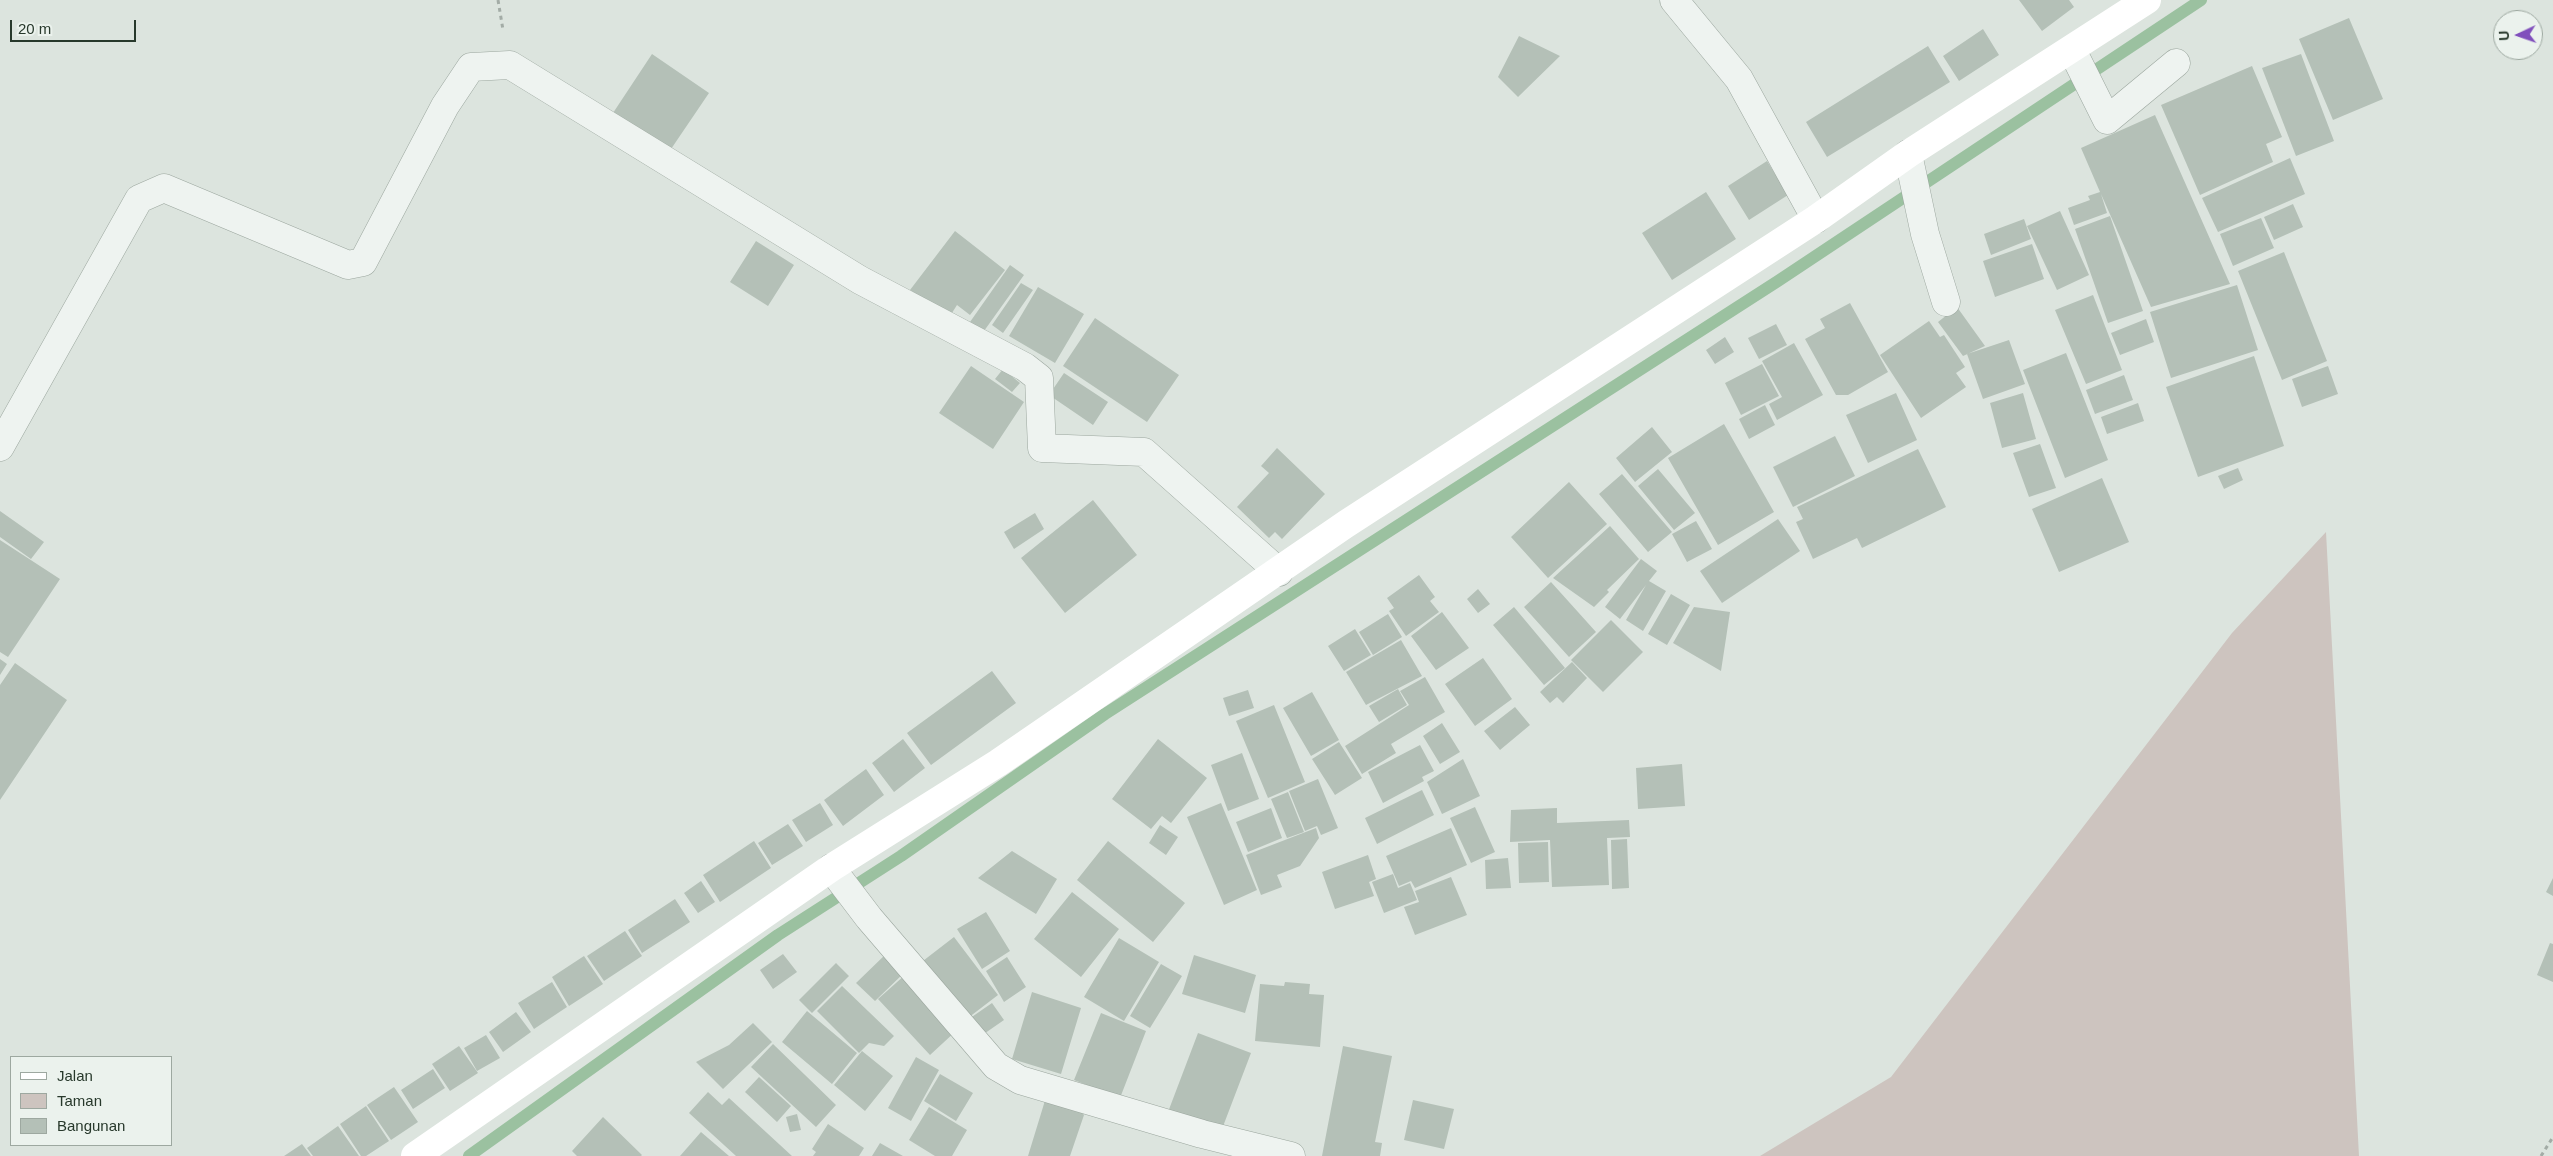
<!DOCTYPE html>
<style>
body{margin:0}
#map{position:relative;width:2553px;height:1156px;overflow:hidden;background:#dce4de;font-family:Arial,sans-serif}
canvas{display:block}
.legend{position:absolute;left:10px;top:1056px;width:162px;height:90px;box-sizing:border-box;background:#ebf2ed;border:1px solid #9da8a0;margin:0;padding:6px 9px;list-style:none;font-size:15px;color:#28392c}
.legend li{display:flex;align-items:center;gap:10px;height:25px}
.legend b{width:25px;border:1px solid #9da8a0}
.north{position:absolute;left:2493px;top:10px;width:50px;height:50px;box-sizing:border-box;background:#ebf2ed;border:1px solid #9da8a0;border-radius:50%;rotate:267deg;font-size:14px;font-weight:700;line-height:20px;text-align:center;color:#28392c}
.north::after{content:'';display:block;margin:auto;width:18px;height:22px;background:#804fbc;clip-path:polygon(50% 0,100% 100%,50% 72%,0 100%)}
.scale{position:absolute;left:10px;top:20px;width:126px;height:22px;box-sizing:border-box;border:2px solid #28392c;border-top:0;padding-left:6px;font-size:15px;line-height:18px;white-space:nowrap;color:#28392c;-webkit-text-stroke:4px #ebf2ed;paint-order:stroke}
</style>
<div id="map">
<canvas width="2553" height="1156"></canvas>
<ul class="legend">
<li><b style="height:6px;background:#fff"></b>Jalan</li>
<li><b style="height:14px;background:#cdc4bf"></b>Taman</li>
<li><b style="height:14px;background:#b4c0b7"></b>Bangunan</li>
</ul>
<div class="north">U</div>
<div class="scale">20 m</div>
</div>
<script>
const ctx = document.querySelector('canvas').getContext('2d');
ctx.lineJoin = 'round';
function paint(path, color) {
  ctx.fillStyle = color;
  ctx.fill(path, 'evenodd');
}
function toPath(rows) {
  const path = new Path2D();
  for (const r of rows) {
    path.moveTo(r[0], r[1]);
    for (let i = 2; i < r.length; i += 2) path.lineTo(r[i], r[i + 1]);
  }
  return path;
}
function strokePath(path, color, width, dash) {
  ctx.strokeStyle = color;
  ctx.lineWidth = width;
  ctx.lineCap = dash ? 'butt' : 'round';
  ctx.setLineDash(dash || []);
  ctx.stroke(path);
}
const green = toPath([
 [2326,532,2359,1156,1760,1156,1891,1077,2232,633]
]);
const stream = toPath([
 [469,1156,778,935,901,856,1105,714,1778,281,2201,0]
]);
const building = toPath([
 [2019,0,2069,0,2074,7,2042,31],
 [2349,18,2383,99,2333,120,2299,39],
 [1983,29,1999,55,1959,81,1943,56],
 [1519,36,1560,56,1518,97,1498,77],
 [1928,46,1950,82,1827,157,1806,122],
 [652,54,709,93,669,152,613,113],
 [2301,54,2334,141,2296,156,2262,68],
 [2252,66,2282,137,2266,144,2273,162,2200,195,2161,105],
 [2155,115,2230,284,2151,307,2101,194,2107,213,2074,225,2068,208,2090,200,2088,196,2100,192,2081,148],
 [2290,158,2305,194,2218,232,2202,198],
 [1767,161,1788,195,1749,220,1728,186],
 [1706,192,1736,239,1672,280,1642,233],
 [2293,204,2303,227,2274,240,2264,217],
 [2060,211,2089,275,2057,290,2027,226],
 [2110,216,2143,311,2108,323,2075,229],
 [2261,218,2274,248,2233,266,2220,234],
 [2024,219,2031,239,1991,255,1984,234],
 [955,231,1005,270,970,315,957,305,950,316,910,290],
 [756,241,794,265,768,306,730,282],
 [2032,244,2044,279,1995,297,1983,261],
 [2284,252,2327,361,2282,380,2238,271],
 [1010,265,1024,275,984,331,970,322],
 [1021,283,1033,290,1003,333,992,325],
 [2237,285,2258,350,2171,378,2150,312],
 [1038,287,1084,314,1055,363,1009,336],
 [2093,295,2122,370,2086,384,2055,310],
 [1850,303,1888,372,1848,395,1836,395,1805,339,1825,328,1820,319],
 [1957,307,1985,346,1963,356,1938,322],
 [1095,318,1179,375,1147,422,1063,366],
 [2146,319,2154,342,2120,355,2111,333],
 [1929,321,1940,337,1944,335,1965,367,1956,373,1966,387,1921,418,1880,355],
 [1776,324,1787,345,1759,359,1748,338],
 [1725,337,1734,352,1715,364,1706,350],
 [2009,340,2025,384,1983,399,1967,354],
 [1794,343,1823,395,1777,420,1769,404,1782,397,1762,361],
 [2066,353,2108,460,2065,478,2023,370],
 [2254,356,2284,446,2198,477,2166,387],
 [1762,364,1779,396,1741,415,1725,383],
 [971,366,1024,402,993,449,939,413],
 [2328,366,2338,394,2302,407,2292,379],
 [1003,369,1020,383,1012,392,995,379],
 [1064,373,1108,402,1093,425,1049,395],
 [2124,375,2133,400,2095,414,2086,390],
 [1896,393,1917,440,1868,463,1846,415],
 [2023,393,2036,439,2002,448,1990,403],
 [2138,403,2144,421,2107,434,2101,417],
 [1765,405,1775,425,1749,439,1739,419],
 [1724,424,1774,512,1718,545,1668,458],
 [1652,427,1672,452,1635,482,1616,458],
 [1835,436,1855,476,1793,507,1773,467],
 [2040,444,2056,488,2029,497,2013,453],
 [1277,448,1325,494,1282,539,1275,532,1269,538,1237,507,1269,473,1261,466],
 [1918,449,1946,507,1862,548,1857,538,1813,559,1796,522,1803,519,1797,507],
 [2238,468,2243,480,2224,489,2218,476],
 [1658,469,1695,513,1674,530,1638,486],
 [1622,474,1672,532,1648,552,1599,494],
 [2102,478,2129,542,2059,572,2032,509],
 [1569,482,1607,524,1548,578,1511,537],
 [1093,500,1137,555,1065,613,1021,558],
 [0,511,44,542,31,559,0,537],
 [1035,513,1044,529,1014,549,1004,532],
 [1778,519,1800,551,1722,603,1700,571],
 [1696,521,1712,549,1687,562,1672,534],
 [1610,526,1639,559,1607,590,1609,592,1594,607,1553,578],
 [0,540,60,579,8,657,0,652],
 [1641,559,1657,571,1649,581,1666,591,1643,631,1626,620,1646,585,1620,619,1605,607],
 [1419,575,1435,597,1430,601,1439,612,1406,636,1389,611,1394,608,1387,598],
 [1551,582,1596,632,1569,657,1524,607],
 [1478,589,1490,604,1478,613,1467,599],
 [1671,594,1690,605,1667,645,1648,634],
 [1514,607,1565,668,1544,685,1493,625],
 [1694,607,1730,612,1721,671,1673,643],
 [1442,612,1469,648,1436,670,1411,636],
 [1388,614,1402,637,1373,655,1359,632],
 [1611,620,1643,652,1603,692,1571,660],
 [1355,629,1371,655,1344,671,1328,646],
 [1401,640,1422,676,1366,705,1346,672],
 [1483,658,1512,699,1475,726,1445,684],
 [0,659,7,664,0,675],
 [1572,662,1587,678,1563,703,1557,697,1550,703,1540,692],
 [15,663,67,700,0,800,0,685],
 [992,671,1016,703,931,765,907,733],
 [1425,677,1445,712,1391,744,1396,753,1362,774,1345,746,1409,705,1400,691],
 [1398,689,1407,705,1379,722,1369,706],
 [1248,690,1254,708,1229,716,1223,698],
 [1312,692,1339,740,1311,756,1283,708],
 [1274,705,1305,782,1268,798,1236,721],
 [1515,707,1530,725,1500,750,1484,731],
 [1442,723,1460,752,1440,764,1423,736],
 [903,739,925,768,894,792,872,763],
 [1158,739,1207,778,1171,823,1162,816,1151,829,1112,799],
 [1339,742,1362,778,1335,795,1312,759],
 [1420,745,1434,771,1422,777,1424,781,1383,803,1368,772],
 [1242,753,1259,799,1228,811,1211,765],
 [1463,759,1480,796,1442,814,1427,782],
 [1682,764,1685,806,1638,809,1636,768],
 [866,769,884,795,843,826,824,800],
 [1318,779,1338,828,1321,835,1317,826,1305,831,1289,791],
 [1422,790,1434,815,1377,844,1365,818],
 [1288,792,1304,832,1287,838,1271,799],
 [820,803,833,825,806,842,792,820],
 [1221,803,1257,890,1224,905,1187,817],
 [1475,807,1495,852,1471,863,1450,818],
 [1271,808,1282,838,1248,852,1236,822],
 [1557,808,1557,823,1629,820,1630,837,1607,838,1609,885,1552,887,1550,840,1510,842,1511,810],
 [788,824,803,846,772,865,758,843],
 [1160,825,1178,837,1166,855,1149,843],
 [1316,828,1319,838,1300,866,1277,875,1282,887,1261,895,1246,855],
 [1451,828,1467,865,1415,888,1411,881,1399,886,1386,856],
 [1627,839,1629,888,1612,889,1611,840],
 [754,841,771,868,720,902,703,875],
 [1108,841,1185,903,1153,942,1077,880],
 [1548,842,1549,882,1519,883,1518,843],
 [1012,851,1057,879,1036,914,978,878],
 [1368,855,1376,879,1369,882,1374,896,1335,909,1322,872],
 [1508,858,1511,888,1486,889,1485,860],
 [1393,874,1398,888,1410,883,1417,900,1384,913,1372,882],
 [1451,877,1467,915,1415,935,1404,907,1419,902,1415,891],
 [2553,878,2553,896,2546,892],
 [701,881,715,902,698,913,684,893],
 [1072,892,1119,929,1081,977,1034,939],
 [675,899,690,922,642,953,628,930],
 [986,912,1010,951,982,969,957,929],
 [625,931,642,956,604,981,587,956],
 [954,937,998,995,964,1021,919,964],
 [1119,938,1159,962,1124,1021,1084,997],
 [2550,943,2553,944,2553,982,2537,975],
 [887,953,906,971,875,1001,856,983],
 [783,954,797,972,773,989,760,970],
 [1194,955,1256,975,1245,1013,1182,994],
 [584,956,603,984,569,1006,552,977],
 [1007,957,1026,987,1004,1002,986,971],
 [836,963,849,976,812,1013,799,1000],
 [1161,964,1182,976,1150,1028,1130,1016],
 [905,975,956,1031,930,1055,878,999],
 [552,982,567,1007,534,1029,518,1003],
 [1285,982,1310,984,1309,994,1324,995,1320,1047,1255,1041,1260,984,1284,986],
 [842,986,894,1036,884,1046,869,1043,859,1053,817,1011],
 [1032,992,1081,1008,1061,1074,1012,1059],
 [992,1003,1004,1020,978,1038,966,1021],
 [807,1011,857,1053,832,1084,782,1042],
 [516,1012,531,1032,503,1052,489,1032],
 [1101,1013,1146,1031,1120,1098,1074,1080],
 [753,1023,772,1042,723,1089,696,1062,729,1045],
 [1198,1033,1251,1053,1222,1129,1168,1112],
 [486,1035,500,1058,477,1071,464,1048],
 [773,1044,836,1105,816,1127,751,1067],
 [459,1046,478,1073,450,1091,432,1064],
 [1343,1046,1392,1056,1375,1142,1382,1143,1380,1156,1322,1156],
 [862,1051,893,1076,865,1111,834,1085],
 [916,1057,939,1070,911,1121,888,1108],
 [433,1069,445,1088,413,1109,401,1090],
 [940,1074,973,1093,956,1121,924,1101],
 [759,1077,791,1106,777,1122,745,1092],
 [394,1087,418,1122,391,1140,367,1105],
 [708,1092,722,1105,729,1098,792,1156,736,1156,689,1113],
 [1047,1094,1075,1103,1084,1115,1070,1156,1028,1156],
 [1413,1100,1454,1109,1444,1149,1404,1140],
 [366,1106,389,1141,366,1156,361,1156,340,1124],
 [929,1107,967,1130,952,1156,935,1156,909,1140],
 [797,1114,801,1130,790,1132,786,1117],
 [603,1117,642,1155,641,1156,577,1156,572,1151],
 [828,1124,864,1148,859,1156,813,1156,816,1152,812,1149],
 [338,1126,359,1156,313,1156,307,1148],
 [701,1132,729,1156,680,1156],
 [880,1143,903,1156,872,1156],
 [302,1144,311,1156,284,1156]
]);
const path = toPath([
 [498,0,503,30],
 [2541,1156,2553,1137]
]);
const street = toPath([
 [1674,0,1739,79,1816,219],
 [2072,50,2107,120,2176,63],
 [1908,154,1925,234,1946,302],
 [0,447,139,199,164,188,348,265,363,262,445,106,471,67,510,65,860,280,1025,367,1039,378,1042,448,1144,452,1279,572],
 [831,868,869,918,996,1066,1020,1080,1202,1134,1291,1156]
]);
const secondary = toPath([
 [415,1156,831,868,998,763,1346,524,1816,219,1908,154,2147,0]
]);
paint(green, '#cdc4bf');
strokePath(stream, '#9bc1a0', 12);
paint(building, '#b4c0b7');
strokePath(street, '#9ba69e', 29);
strokePath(path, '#a3aca6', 3, [4, 4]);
strokePath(street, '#eef3f0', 28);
strokePath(secondary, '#fff', 28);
</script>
